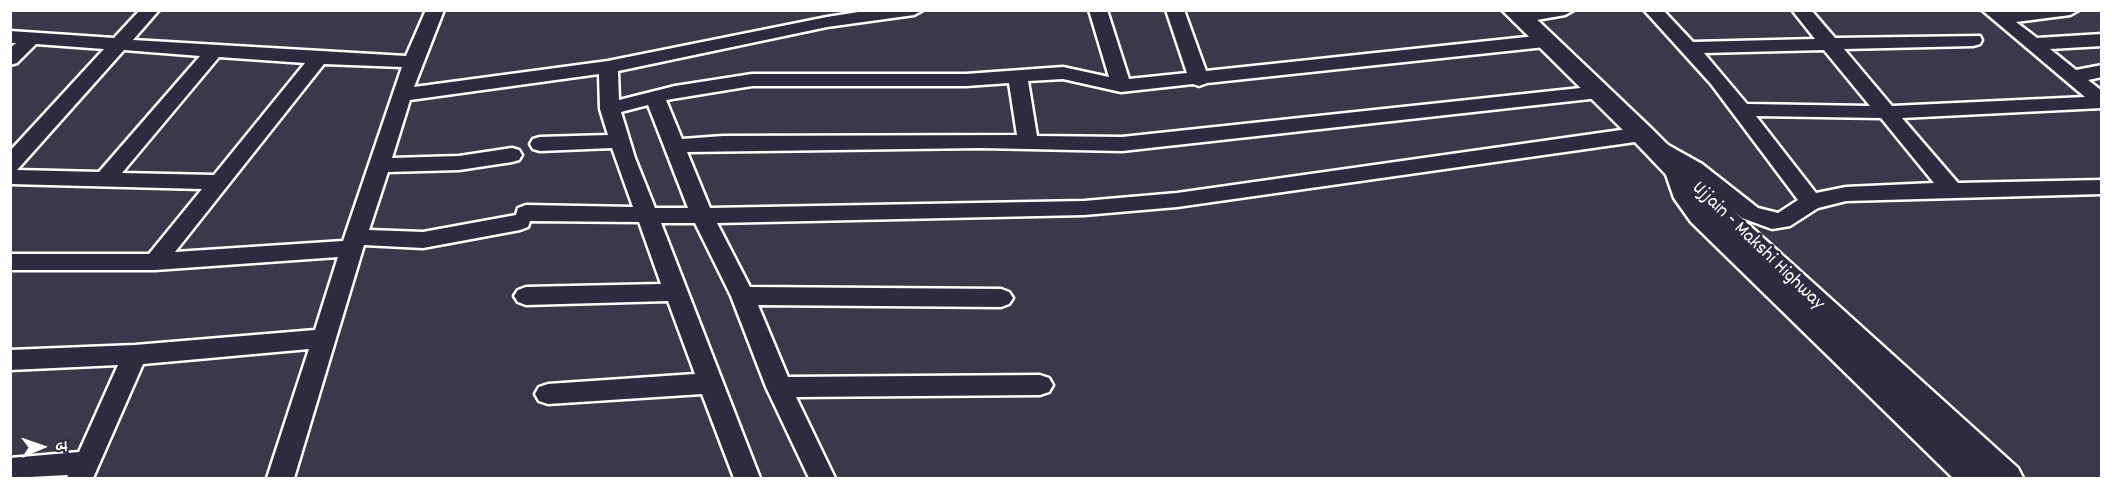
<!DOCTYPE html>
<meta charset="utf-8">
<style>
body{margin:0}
#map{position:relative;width:2112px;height:489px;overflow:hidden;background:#3c3749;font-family:Dekko,"Playpen Sans Deva",sans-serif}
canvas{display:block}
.frame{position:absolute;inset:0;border:12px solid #fff;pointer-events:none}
.north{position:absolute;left:12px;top:417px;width:60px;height:60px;-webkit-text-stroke:4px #2f2a3d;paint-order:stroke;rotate:88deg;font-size:16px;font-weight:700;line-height:24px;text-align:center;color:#fff}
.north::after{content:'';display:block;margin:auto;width:21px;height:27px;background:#fff;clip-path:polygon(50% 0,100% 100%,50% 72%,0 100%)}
</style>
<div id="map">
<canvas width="2112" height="489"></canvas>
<div class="frame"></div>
<div class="north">उ</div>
</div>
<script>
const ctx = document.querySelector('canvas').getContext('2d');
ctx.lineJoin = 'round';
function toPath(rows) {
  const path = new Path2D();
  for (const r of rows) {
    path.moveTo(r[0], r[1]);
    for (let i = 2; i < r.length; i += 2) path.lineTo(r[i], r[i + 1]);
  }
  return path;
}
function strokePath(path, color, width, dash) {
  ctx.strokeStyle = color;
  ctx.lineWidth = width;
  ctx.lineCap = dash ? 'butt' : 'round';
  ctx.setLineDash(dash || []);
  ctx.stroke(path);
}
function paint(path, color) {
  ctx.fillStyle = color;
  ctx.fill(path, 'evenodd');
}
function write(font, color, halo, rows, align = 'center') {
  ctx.font = font + ' Dekko,sans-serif';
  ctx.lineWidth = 5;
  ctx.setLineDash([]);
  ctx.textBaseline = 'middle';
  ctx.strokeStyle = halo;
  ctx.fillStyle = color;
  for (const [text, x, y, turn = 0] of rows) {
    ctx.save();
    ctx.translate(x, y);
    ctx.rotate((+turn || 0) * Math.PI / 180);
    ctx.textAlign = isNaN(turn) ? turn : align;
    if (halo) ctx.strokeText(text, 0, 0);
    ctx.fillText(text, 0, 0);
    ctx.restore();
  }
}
const minor = toPath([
 [140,10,159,10,133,40,406,56,426,10,444,10,414,87,608,61,827,17,871,10,923,10,914,15,827,27,618,71,619,100,675,86,752,74,966,74,1063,67,1109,77,1089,10,1107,10,1129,79,1187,73,1166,10,1184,10,1206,71,1545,35,1552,37,1554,41,1552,45,1545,47,1207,83,1199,86,1193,84,1121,92,1063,79,1028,81,1037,136,1122,137,1599,86,1606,88,1609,92,1606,96,1599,98,1122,151,981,148,687,152,710,208,1084,201,1177,193,1642,127,1649,129,1652,134,1649,139,1642,141,1177,207,1084,215,717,223,750,287,1001,289,1009,292,1013,298,1009,304,1001,307,758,305,788,377,1040,375,1049,378,1053,385,1049,392,1040,395,796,397,835,478,809,478,766,387,731,296,695,223,661,223,760,478,734,478,702,394,548,404,539,401,535,394,539,387,548,384,695,374,668,301,526,305,518,302,514,296,518,290,526,287,661,284,639,222,530,221,528,227,520,230,423,248,364,245,294,478,267,478,309,349,143,364,93,478,67,478,68,475,10,478,10,458,79,452,118,365,10,370,10,350,135,345,315,330,338,257,155,270,10,270,10,254,149,254,202,189,10,184,10,151,104,49,36,44,17,63,10,65,10,48,16,43,10,43,10,31,114,38,140,10],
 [124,50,200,56,99,172,17,170,124,50],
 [219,57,305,63,214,175,122,173,219,57],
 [324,64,402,67,343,241,175,252,324,64],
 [599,74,600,109,608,135,540,137,533,139,530,144,533,149,540,151,612,148,633,207,526,205,518,208,516,215,423,232,369,230,388,172,459,170,512,162,519,160,522,155,519,150,512,148,459,156,392,158,410,100,599,74],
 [1009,83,1017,135,723,136,682,139,666,100,752,86,966,86,1009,83],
 [648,105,664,146,688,208,655,208,635,158,621,112,648,105],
 [1532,10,1574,10,1565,15,1520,23,1514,22,1511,18,1514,14,1532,10],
 [1644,10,1663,10,1693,42,1815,39,1792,10,1811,10,1835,38,1980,36,1982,40,1980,44,1973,46,1844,49,1892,106,2085,97,1982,10,2079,10,2070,15,2016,22,2037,38,2102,34,2102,46,2050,49,2076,70,2102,65,2102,77,2088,80,2102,91,2102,108,1902,118,1958,183,2102,180,2102,194,1846,201,1818,208,1790,226,1772,229,1742,218,1686,173,1695,196,1707,212,1980,470,1983,478,1953,478,1691,222,1674,198,1663,166,1665,161,1654,155,1651,150,1654,145,1661,143,1668,145,1702,164,1758,208,1778,213,1798,200,1711,84,1644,10],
 [1824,50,1870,106,1747,104,1704,53,1824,50],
 [1756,116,1881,118,1934,183,1846,187,1816,193,1756,116]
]);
const major = toPath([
 [1502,10,1527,10,1651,128,1738,215,2018,468,2023,478,1983,478,1718,229,1633,140,1502,10]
]);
const streetNames = [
 ["Ujjain - Makshi Highway",1757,247,44]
];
strokePath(minor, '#fff', 5);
strokePath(major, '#fff', 5);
paint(minor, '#2f2a3d');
paint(major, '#2f2a3d');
write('20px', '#fff', '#2f2a3d', streetNames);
</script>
